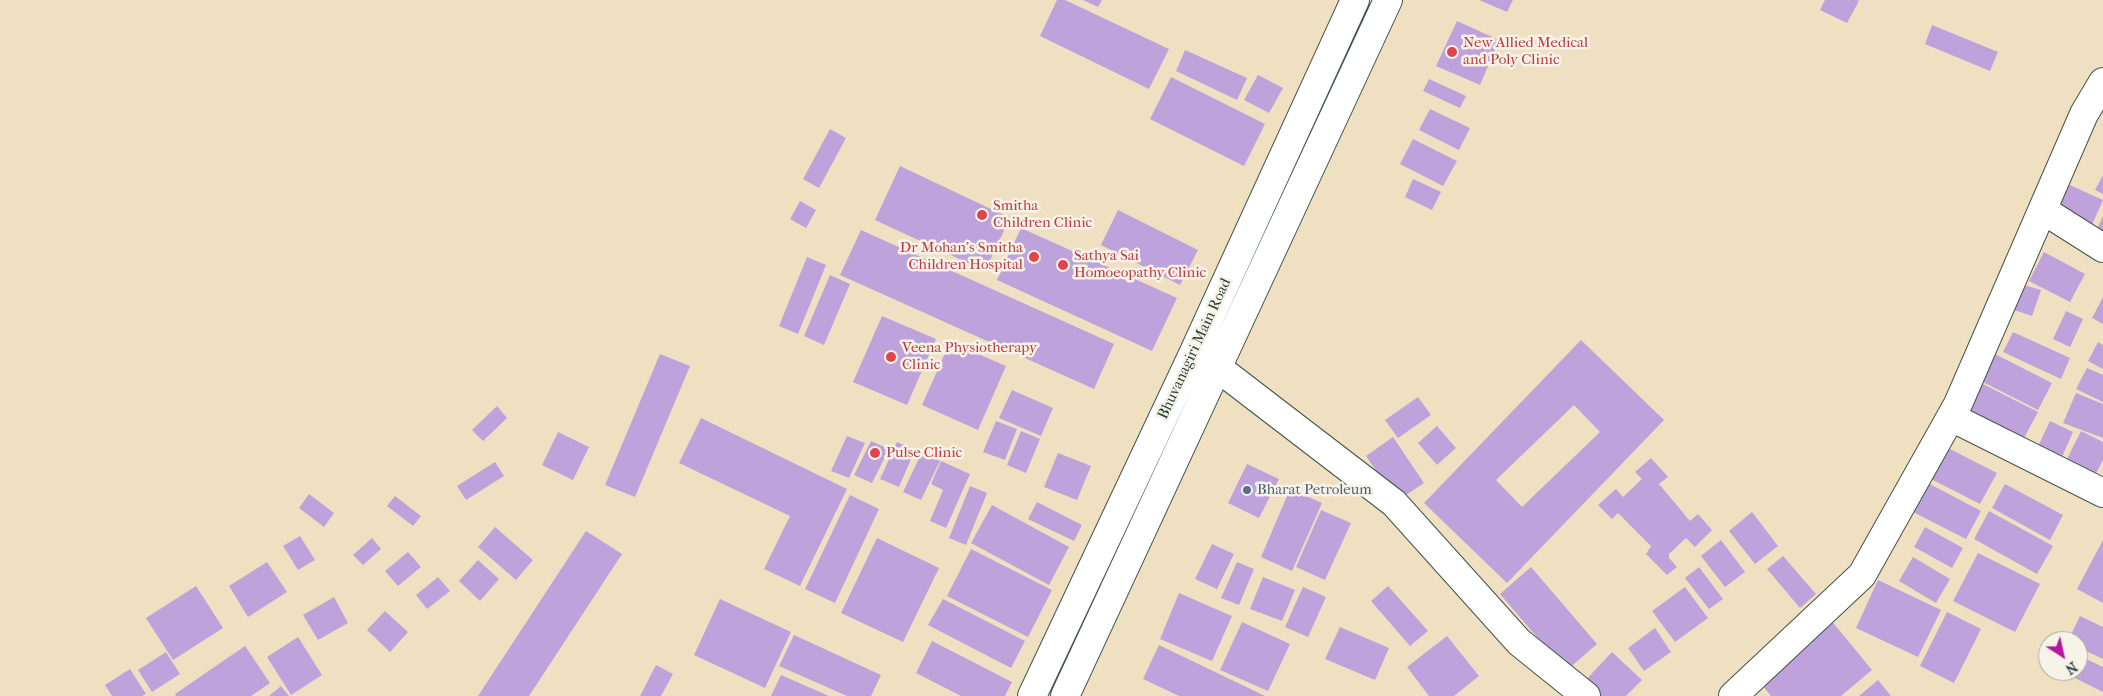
<!DOCTYPE html>
<style>
body{margin:0}
#map{position:relative;width:2103px;height:696px;overflow:hidden;background:#f0e0c2;font-family:"IM FELL French Canon",serif}
canvas{display:block}
.north{position:absolute;left:2038px;top:631px;width:50px;height:50px;box-sizing:border-box;background:#f7f3e8;border:1px solid #a1aaa0;border-radius:50%;rotate:145deg;font-size:14px;font-weight:700;line-height:20px;text-align:center;color:#1f3d34}
.north::after{content:'';display:block;margin:auto;width:18px;height:22px;background:#b5179e;clip-path:polygon(50% 0,100% 100%,50% 72%,0 100%)}
</style>
<div id="map">
<canvas width="2103" height="696"></canvas>
<div class="north">N</div>
</div>
<script>
const ctx = document.querySelector('canvas').getContext('2d');
ctx.lineJoin = 'round';
function paint(path, color) {
  ctx.fillStyle = color;
  ctx.fill(path, 'evenodd');
}
function toPath(rows) {
  const path = new Path2D();
  for (const r of rows) {
    path.moveTo(r[0], r[1]);
    for (let i = 2; i < r.length; i += 2) path.lineTo(r[i], r[i + 1]);
  }
  return path;
}
function strokePath(path, color, width, dash) {
  ctx.strokeStyle = color;
  ctx.lineWidth = width;
  ctx.lineCap = dash ? 'butt' : 'round';
  ctx.setLineDash(dash || []);
  ctx.stroke(path);
}
function write(font, color, halo, rows, align = 'center') {
  ctx.font = font + ' "IM FELL French Canon",serif';
  ctx.lineWidth = 5;
  ctx.setLineDash([]);
  ctx.textBaseline = 'middle';
  ctx.strokeStyle = halo;
  ctx.fillStyle = color;
  for (const [text, x, y, turn = 0] of rows) {
    ctx.save();
    ctx.translate(x, y);
    ctx.rotate((+turn || 0) * Math.PI / 180);
    ctx.textAlign = isNaN(turn) ? turn : align;
    if (halo) ctx.strokeText(text, 0, 0);
    ctx.fillText(text, 0, 0);
    ctx.restore();
  }
}
const building = toPath([
 [1057,0,1065,0,1169,49,1149,89,1040,36],
 [1083,0,1102,0,1098,7],
 [1479,0,1513,0,1507,12],
 [1825,0,1857,0,1859,1,1847,23,1820,10],
 [1457,21,1499,40,1480,85,1436,66],
 [1932,25,1998,52,1990,71,1925,44],
 [1185,50,1247,78,1237,100,1176,71],
 [1258,75,1283,88,1269,113,1244,100],
 [1171,77,1265,124,1244,166,1150,119],
 [1429,79,1466,96,1460,108,1423,91],
 [1430,109,1470,128,1459,150,1419,130],
 [830,129,846,138,819,188,803,179],
 [1413,139,1457,161,1443,186,1400,164],
 [900,166,1010,218,985,271,875,220],
 [2103,175,2103,194,2095,190],
 [1413,179,1441,192,1432,210,1405,197],
 [2061,181,2103,200,2091,227,2049,208],
 [800,201,816,210,806,228,790,219],
 [1118,210,1198,250,1180,285,1101,245],
 [2103,216,2103,234,2096,231],
 [1021,228,1177,298,1152,351,997,280],
 [861,230,1114,344,1094,389,840,275],
 [2044,252,2085,274,2070,302,2029,281],
 [807,257,826,265,798,334,779,326],
 [830,275,850,284,824,345,804,336],
 [2017,283,2041,290,2032,316,2008,308],
 [2103,297,2103,324,2092,318],
 [2066,311,2083,319,2070,347,2053,339],
 [882,316,936,339,907,405,853,382],
 [2013,332,2070,358,2061,379,2003,352],
 [1581,340,1664,420,1507,583,1424,503],
 [1574,405,1600,432,1522,507,1496,480],
 [950,342,1006,366,978,430,922,405],
 [2098,342,2103,345,2103,369,2088,361],
 [660,354,690,366,635,497,605,485],
 [1995,354,2052,383,2038,410,1981,381],
 [2087,368,2103,375,2103,402,2076,389],
 [1983,384,2038,412,2018,449,1963,421],
 [1012,390,1053,408,1041,436,999,418],
 [2076,393,2103,404,2103,438,2063,423],
 [1418,397,1431,415,1398,438,1385,420],
 [497,406,507,418,483,441,472,430],
 [701,418,847,489,800,586,764,569,790,516,679,463],
 [996,421,1017,429,1005,460,983,452],
 [2050,421,2073,432,2057,468,2033,457],
 [1437,426,1456,448,1437,465,1418,443],
 [1021,431,1040,439,1026,473,1007,465],
 [2081,431,2103,442,2103,460,2091,483,2062,469],
 [558,432,589,447,573,480,542,465],
 [847,436,865,443,849,478,831,471],
 [1393,437,1424,483,1397,501,1366,456],
 [871,441,889,449,872,483,854,475],
 [897,442,915,450,899,487,880,479],
 [1944,446,1997,473,1980,504,1927,477],
 [922,452,940,461,921,500,903,492],
 [1058,453,1091,466,1077,500,1044,487],
 [1651,458,1668,477,1659,484,1690,521,1698,514,1712,530,1695,547,1686,538,1669,554,1669,558,1677,567,1667,575,1646,554,1651,546,1618,513,1612,519,1598,505,1616,489,1623,497,1642,479,1635,472],
 [941,461,970,474,946,528,930,521,943,490,931,484],
 [495,462,504,476,466,500,457,486],
 [1247,464,1279,479,1259,518,1228,503],
 [1926,482,1981,511,1966,539,1911,511],
 [2005,484,2063,515,2050,540,1992,508],
 [970,486,987,493,966,545,949,538],
 [1290,489,1322,503,1292,571,1261,557],
 [309,494,334,513,324,527,299,508],
 [850,495,879,509,835,603,805,589],
 [395,496,421,516,413,526,387,506],
 [1037,502,1082,525,1074,541,1028,519],
 [992,505,1069,547,1049,585,971,543],
 [1321,510,1351,523,1325,580,1296,567],
 [1989,511,2053,546,2037,574,1974,539],
 [1752,512,1778,546,1755,564,1729,531],
 [495,527,533,560,516,580,478,547],
 [1925,527,1963,548,1952,568,1914,547],
 [586,531,622,554,529,696,478,696],
 [300,536,315,560,298,570,283,546],
 [372,538,381,549,363,565,353,555],
 [877,538,939,568,903,642,841,613],
 [1721,540,1745,572,1725,587,1701,556],
 [2103,540,2103,603,2077,589],
 [1212,544,1234,554,1217,589,1195,579],
 [971,549,1052,590,1028,637,947,596],
 [408,552,421,567,398,586,385,571],
 [1978,553,2040,584,2015,632,1953,601],
 [1783,556,1816,594,1800,608,1767,569],
 [1913,557,1950,579,1936,603,1899,581],
 [478,560,499,579,480,601,459,581],
 [267,562,287,592,248,617,229,586],
 [1237,562,1254,569,1239,605,1221,598],
 [1531,567,1597,644,1566,671,1500,594],
 [1699,567,1723,599,1709,609,1685,578],
 [438,577,450,591,427,609,416,595],
 [1263,577,1295,590,1282,621,1250,609],
 [1878,580,1941,610,1918,657,1856,628],
 [196,586,223,628,173,660,146,618],
 [1388,586,1428,631,1410,646,1371,601],
 [1303,587,1326,597,1308,637,1285,627],
 [1685,587,1708,618,1675,642,1652,611],
 [1179,593,1232,616,1212,661,1160,639],
 [334,597,348,623,318,640,303,615],
 [720,599,791,632,765,688,694,655],
 [943,599,1025,641,1011,668,928,625],
 [385,611,408,632,390,652,367,630],
 [1947,612,1981,629,1954,683,1920,666],
 [2080,616,2103,627,2103,659,2078,647,2078,641,2068,641],
 [1830,619,1872,670,1841,696,1771,696,1758,680],
 [1242,622,1290,644,1268,691,1220,670],
 [1340,627,1389,648,1375,680,1325,659],
 [1655,628,1671,652,1644,671,1628,648],
 [794,635,881,675,871,696,847,696,779,666],
 [1447,636,1479,676,1454,696,1429,696,1407,667],
 [298,637,322,675,291,695,267,657],
 [932,641,1012,682,1005,696,961,696,916,673],
 [1159,645,1265,696,1179,696,1143,679],
 [245,646,270,683,251,696,176,696,175,694],
 [166,652,180,674,152,692,138,670],
 [1612,652,1642,680,1626,696,1596,696,1583,683],
 [2078,655,2103,667,2103,692,2063,672,2078,671],
 [656,665,673,674,661,696,640,696],
 [130,669,146,694,142,696,112,696,105,685],
 [781,675,829,696,771,696],
 [1878,680,1891,696,1859,696],
 [281,686,289,696,269,696]
]);
const street = toPath([
 [2043,210,2103,248],
 [1218,368,1394,503,1519,642,1586,696],
 [1951,417,2103,493],
 [1733,696,1862,575,1958,404,2084,114,2103,82]
]);
const primary = toPath([
 [1032,696,1193,354,1355,0],
 [1065,696,1388,0]
]);
const markers = [
 [1452,52,6,"#e0444e"],
 [982,215,6,"#e0444e"],
 [1034,257,6,"#e0444e"],
 [1063,265,6,"#e0444e"],
 [891,357,6,"#e0444e"],
 [875,453,6,"#e0444e"],
 [1247,490,5,"#5c6f8a"]
];
const healthNames = [
 ["New Allied Medical",1463,43],
 ["and Poly Clinic",1463,60],
 ["Smitha",993,206],
 ["Children Clinic",993,223],
 ["Dr Mohan's Smitha",1023,248,"right"],
 ["Children Hospital",1023,265,"right"],
 ["Sathya Sai",1074,256],
 ["Homoeopathy Clinic",1074,273],
 ["Veena Physiotherapy",902,348],
 ["Clinic",902,365],
 ["Pulse Clinic",886,453]
];
const streetNames = [
 ["Bhuvanagiri Main Road",1195,349,-65]
];
const serviceNames = [
 ["Bharat Petroleum",1257,490]
];
paint(building, '#bea2db');
strokePath(street, '#3e5549', 30);
strokePath(primary, '#3e5549', 30);
strokePath(street, '#fff', 28);
strokePath(primary, '#fff', 28);
for (const [x, y, r, color] of markers) {
  const dot = new Path2D();
  dot.arc(x, y, r, 0, 2 * Math.PI);
  ctx.fillStyle = color;
  ctx.fill(dot);
  strokePath(dot, '#f7f3e8', 2);
}
write('15px', '#be3a42', '#f7f3e8', healthNames, 'left');
write('15px', '#1f3d34', '#f7f3e8', streetNames);
write('15px', '#4e5e75', '#f7f3e8', serviceNames, 'left');
</script>
